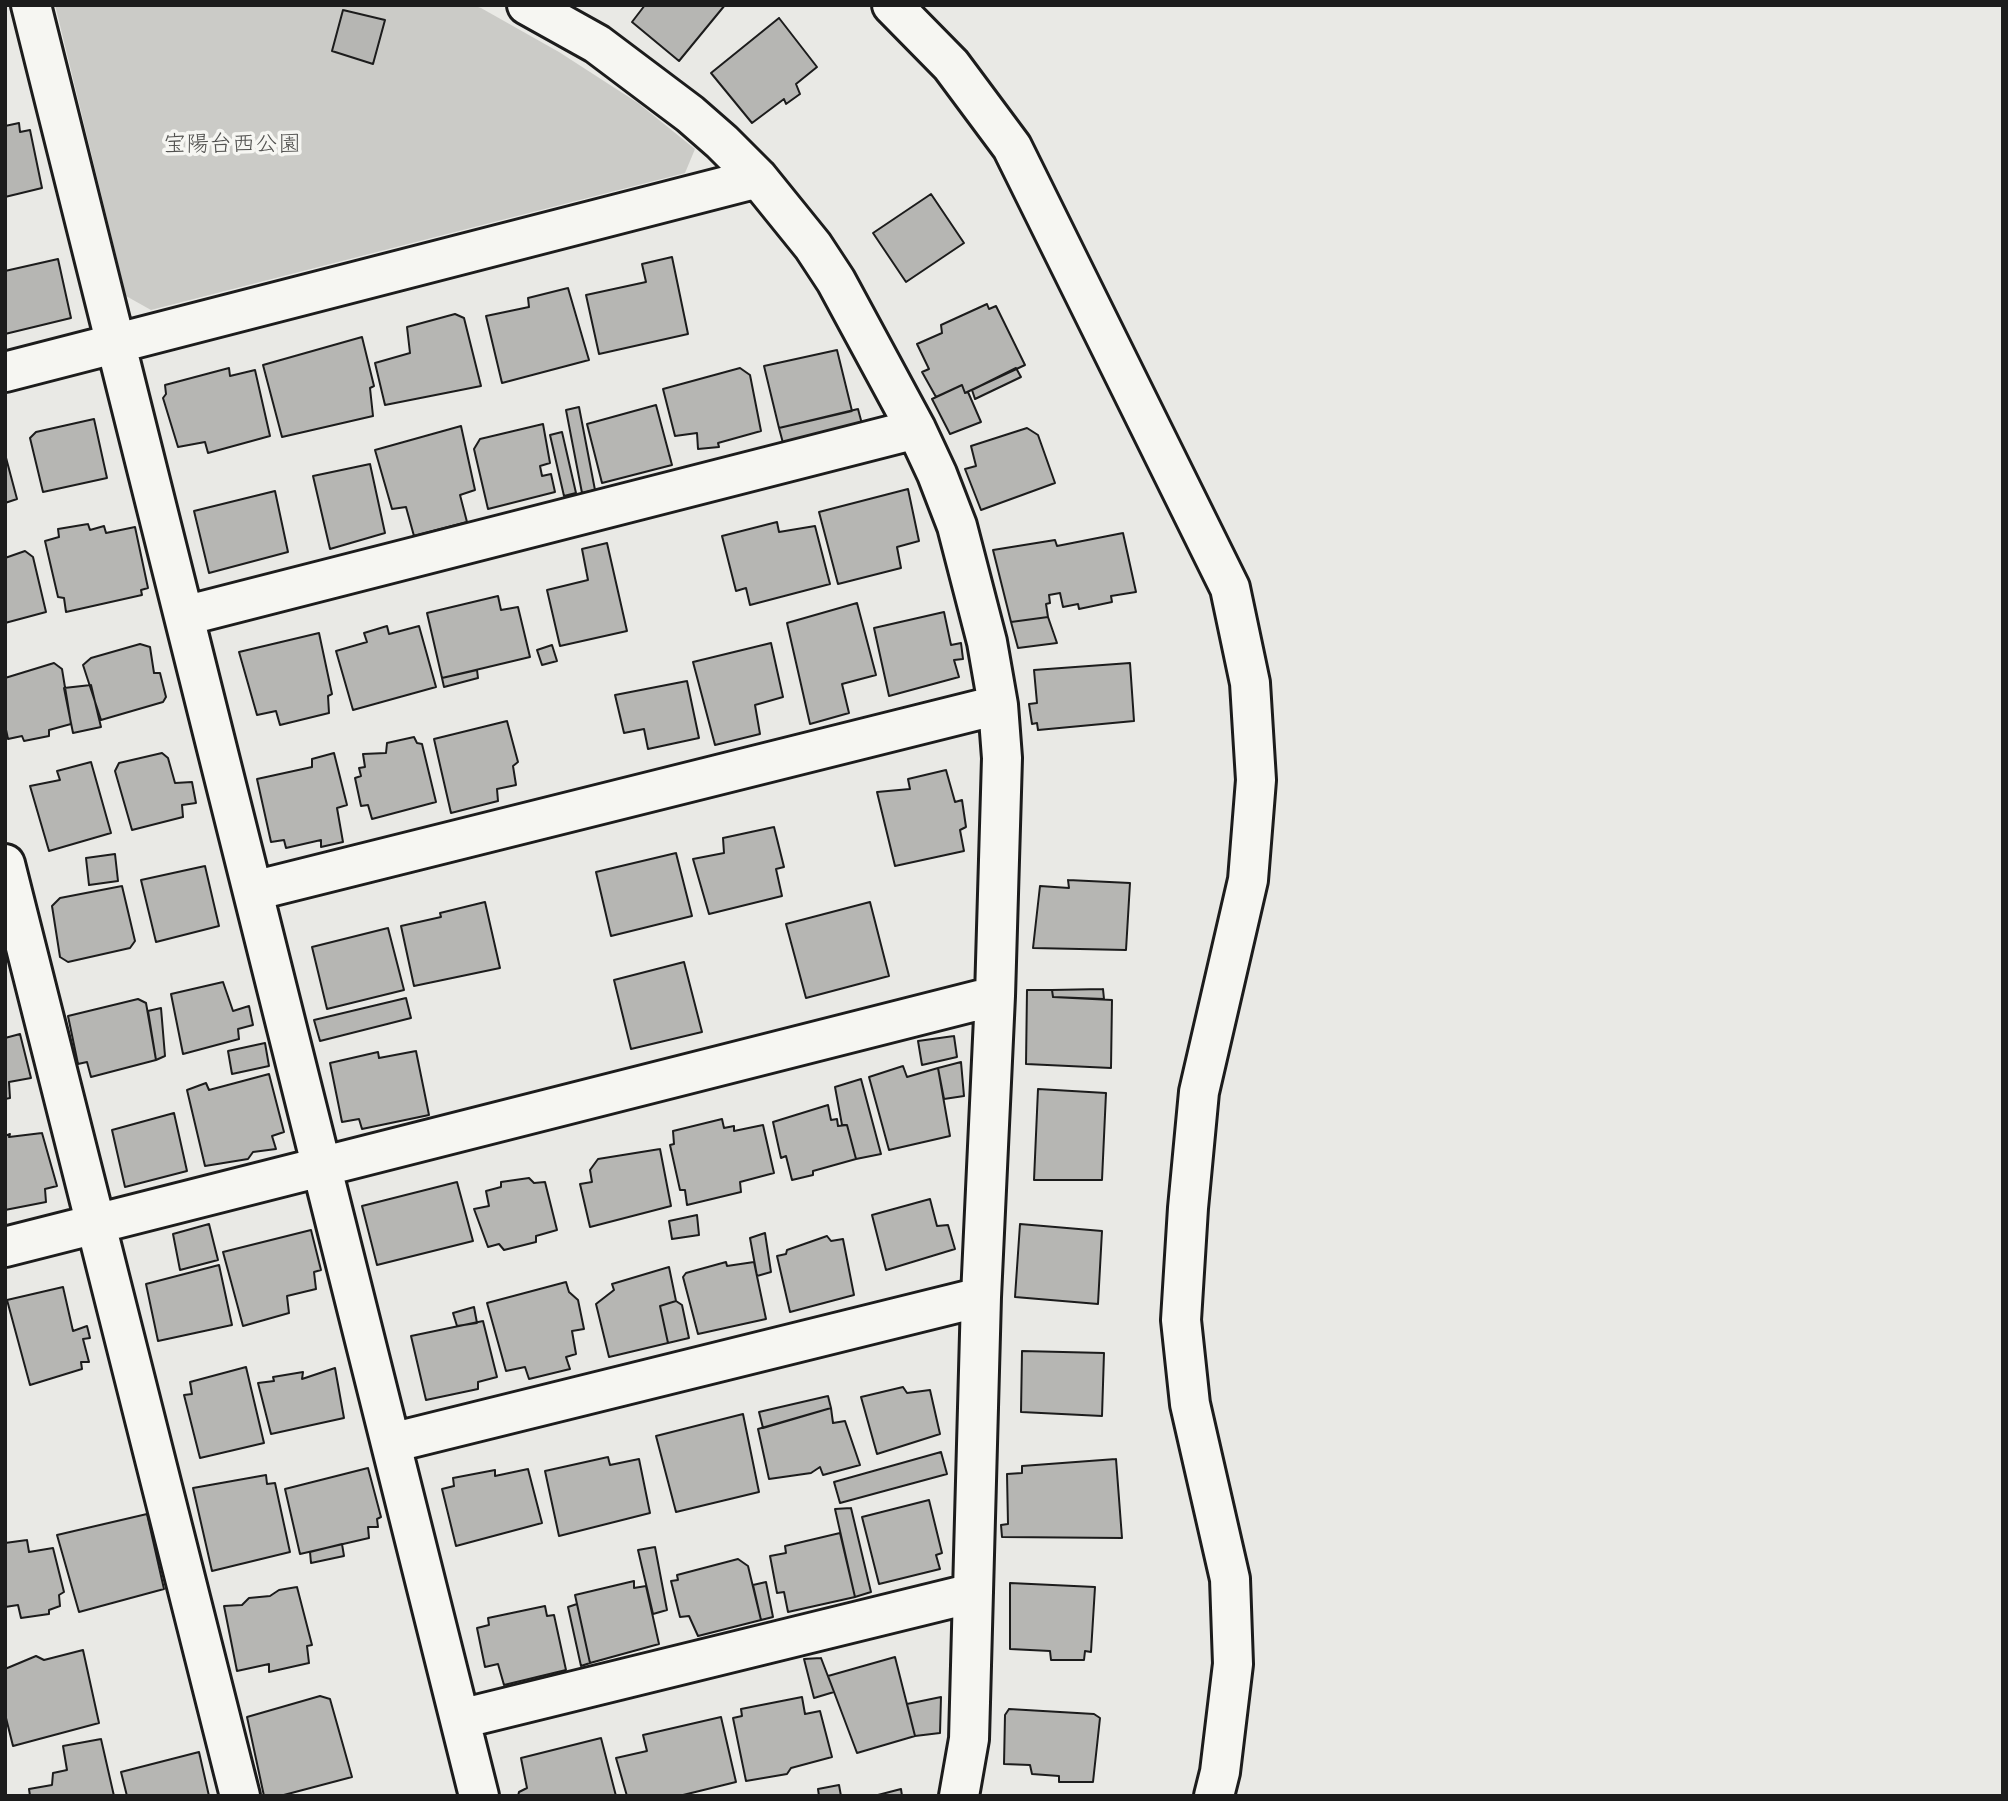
<!DOCTYPE html>
<meta charset="utf-8">
<style>
body{margin:0}
#map{position:relative;width:2008px;height:1801px;overflow:hidden;background:#e9e9e5;font-family:Itim,sans-serif}
canvas{display:block}
.frame{position:absolute;inset:0;border:7px solid #1c1c1c;pointer-events:none}
</style>
<div id="map">
<canvas width="2008" height="1801"></canvas>
<div class="frame"></div>
</div>
<script>
const ctx = document.querySelector('canvas').getContext('2d');
ctx.lineJoin = 'round';
function paint(path, color) {
  ctx.fillStyle = color;
  ctx.fill(path, 'evenodd');
}
function toPath(rows) {
  const path = new Path2D();
  for (const r of rows) {
    path.moveTo(r[0], r[1]);
    for (let i = 2; i < r.length; i += 2) path.lineTo(r[i], r[i + 1]);
  }
  return path;
}
function strokePath(path, color, width, dash) {
  ctx.strokeStyle = color;
  ctx.lineWidth = width;
  ctx.lineCap = dash ? 'butt' : 'round';
  ctx.setLineDash(dash || []);
  ctx.stroke(path);
}
function write(font, color, halo, rows, align = 'center') {
  ctx.font = font + ' Itim,"Klee One",sans-serif';
  ctx.lineWidth = 7;
  ctx.setLineDash([]);
  ctx.textBaseline = 'middle';
  ctx.strokeStyle = halo;
  ctx.fillStyle = color;
  for (const [text, x, y, turn = 0] of rows) {
    ctx.save();
    ctx.translate(x, y);
    ctx.rotate((+turn || 0) * Math.PI / 180);
    ctx.textAlign = isNaN(turn) ? turn : align;
    if (halo) ctx.strokeText(text, 0, 0);
    ctx.fillText(text, 0, 0);
    ctx.restore();
  }
}
const green = toPath([
 [55,5,472,5,481,8,559,52,638,103,695,149,685,173,151,310,126,296]
]);
const building = toPath([
 [645,5,725,5,679,61,632,22,645,5],
 [343,10,385,20,373,64,332,51,343,10],
 [779,18,817,67,796,84,800,94,786,104,784,99,752,123,711,73,779,18],
 [19,123,20,132,30,130,42,188,5,197,5,126,19,123],
 [931,194,964,243,906,282,873,233,931,194],
 [672,257,688,334,599,354,586,295,646,282,642,264,672,257],
 [58,259,71,318,5,334,5,271,58,259],
 [568,288,589,360,502,383,486,316,529,307,528,298,568,288],
 [987,304,989,309,996,306,1025,365,965,393,962,385,936,397,922,372,929,369,917,344,942,333,941,325,987,304],
 [455,314,464,318,481,386,385,405,375,363,410,353,407,327,455,314],
 [362,337,374,386,370,388,373,416,282,437,263,365,362,337],
 [837,350,852,411,779,428,764,366,837,350],
 [229,368,230,376,255,370,270,436,208,453,205,442,178,447,163,398,166,394,165,385,229,368],
 [740,368,750,375,761,431,718,443,719,447,698,449,697,433,675,436,663,389,740,368],
 [1016,368,1021,377,975,399,972,390,1016,368],
 [962,385,965,393,968,392,981,422,950,434,932,399,962,385],
 [656,405,672,465,602,483,587,424,656,405],
 [579,407,595,490,582,493,566,410,579,407],
 [858,409,862,424,783,443,779,428,858,409],
 [94,419,107,478,43,492,30,438,36,432,94,419],
 [543,424,550,463,540,466,542,476,551,474,555,492,488,509,474,449,480,439,543,424],
 [461,426,475,490,460,495,467,522,414,536,406,507,392,509,375,450,461,426],
 [1027,428,1038,435,1055,483,981,510,965,469,976,466,971,446,1027,428],
 [562,432,576,493,564,496,550,435,562,432],
 [5,454,17,499,5,503,5,454],
 [370,464,385,533,330,549,313,476,370,464],
 [908,489,919,541,897,547,901,568,838,584,819,512,908,489],
 [275,491,288,552,209,573,194,511,275,491],
 [777,522,779,532,815,526,830,584,750,605,746,588,736,591,722,536,777,522],
 [88,524,90,530,104,526,106,533,135,527,148,588,141,590,142,595,66,612,64,598,58,597,45,541,59,537,58,529,88,524],
 [1123,533,1136,592,1111,596,1112,602,1079,609,1078,604,1063,607,1060,593,1049,595,1050,603,1046,604,1048,617,1011,622,993,550,1055,540,1057,546,1123,533],
 [607,543,627,631,560,646,547,590,588,580,582,549,607,543],
 [25,551,33,557,46,612,5,623,5,558,25,551],
 [498,596,501,610,518,607,530,657,442,678,427,613,498,596],
 [857,603,876,675,842,684,849,713,810,724,787,623,857,603],
 [944,612,951,645,961,643,963,659,954,660,959,677,889,696,874,628,944,612],
 [1048,617,1057,643,1018,648,1011,622,1048,617],
 [387,626,389,634,419,626,436,687,353,710,336,651,367,642,364,633,387,626],
 [319,633,332,694,328,696,329,713,280,725,276,711,257,715,239,652,319,633],
 [771,643,783,697,755,705,760,734,715,745,693,662,771,643],
 [140,644,150,647,154,673,160,673,166,697,163,702,101,720,83,665,91,658,140,644],
 [552,645,557,661,542,665,537,650,552,645],
 [54,663,62,669,71,724,49,730,49,736,24,741,22,736,8,739,5,725,5,678,54,663],
 [1130,663,1134,721,1038,730,1037,723,1032,724,1029,704,1037,703,1034,670,1130,663],
 [477,670,478,678,444,687,442,678,477,670],
 [687,681,699,738,648,749,644,729,624,733,615,695,687,681],
 [91,685,101,727,73,733,64,688,91,685],
 [507,721,518,762,513,766,516,785,497,789,498,801,451,813,434,739,507,721],
 [414,737,417,743,422,744,436,802,372,819,368,805,361,806,355,778,361,776,359,768,365,767,363,754,386,753,387,743,414,737],
 [162,753,168,758,175,783,192,782,196,803,182,805,183,817,132,830,115,771,119,763,162,753],
 [334,753,347,805,337,808,343,842,321,847,321,840,286,848,284,840,271,842,257,779,312,767,312,759,334,753],
 [91,762,111,833,49,851,30,786,60,780,57,771,91,762],
 [946,770,955,802,962,800,966,827,960,830,964,851,895,866,877,792,910,789,908,779,946,770],
 [774,827,784,867,776,869,782,896,709,914,693,859,724,853,723,838,774,827],
 [676,853,692,916,611,936,596,872,676,853],
 [115,854,118,881,89,885,86,858,115,854],
 [205,866,219,926,156,942,141,880,205,866],
 [1068,880,1130,883,1126,950,1033,948,1040,886,1069,888,1068,880],
 [122,886,135,941,130,948,68,962,60,957,52,906,60,898,122,886],
 [485,902,500,968,414,986,401,926,441,917,440,913,485,902],
 [870,902,889,976,806,998,786,924,870,902],
 [388,928,404,990,327,1009,312,947,388,928],
 [684,962,702,1032,631,1049,614,980,684,962],
 [223,982,233,1011,249,1006,253,1025,238,1029,239,1039,183,1054,171,994,223,982],
 [1103,989,1104,999,1053,997,1052,990,1103,989],
 [1027,990,1052,990,1053,997,1112,1000,1111,1068,1026,1064,1027,990],
 [406,998,411,1018,320,1041,314,1020,406,998],
 [138,999,146,1003,156,1060,91,1077,87,1062,78,1064,68,1016,138,999],
 [161,1008,165,1056,156,1060,148,1011,161,1008],
 [20,1034,31,1078,9,1082,10,1098,5,1099,5,1038,20,1034],
 [954,1036,957,1057,922,1065,918,1041,954,1036],
 [265,1043,269,1066,232,1074,228,1051,265,1043],
 [416,1051,429,1115,362,1129,359,1119,342,1122,330,1063,378,1052,379,1058,416,1051],
 [961,1062,964,1096,944,1099,938,1068,961,1062],
 [903,1066,907,1077,938,1068,950,1136,889,1150,869,1077,903,1066],
 [269,1074,284,1132,272,1136,276,1149,253,1152,248,1159,205,1166,187,1090,206,1083,209,1090,269,1074],
 [861,1079,881,1154,856,1159,847,1125,842,1125,835,1087,861,1079],
 [1038,1089,1106,1093,1102,1180,1034,1180,1038,1089],
 [828,1105,831,1120,837,1119,838,1126,847,1125,856,1159,813,1171,813,1175,792,1180,786,1156,781,1158,773,1122,828,1105],
 [174,1113,187,1171,125,1187,112,1130,174,1113],
 [722,1119,724,1128,734,1126,734,1131,763,1125,774,1173,740,1182,741,1192,687,1205,685,1190,680,1190,670,1145,674,1144,673,1131,722,1119],
 [42,1133,57,1186,45,1189,46,1202,5,1210,5,1136,10,1134,9,1137,42,1133],
 [660,1149,671,1206,590,1227,580,1184,592,1182,590,1170,598,1159,660,1149],
 [529,1178,534,1183,545,1182,557,1230,536,1236,536,1242,504,1250,499,1244,488,1247,474,1209,489,1206,486,1191,501,1187,501,1182,529,1178],
 [457,1182,473,1241,377,1265,362,1206,457,1182],
 [930,1199,937,1226,948,1225,955,1249,886,1270,872,1215,930,1199],
 [697,1215,699,1235,672,1239,669,1221,697,1215],
 [209,1224,218,1260,180,1270,173,1234,209,1224],
 [1020,1224,1102,1231,1098,1304,1015,1297,1020,1224],
 [311,1230,321,1270,314,1272,316,1289,287,1296,289,1313,243,1326,223,1252,311,1230],
 [765,1233,771,1272,757,1276,750,1238,765,1233],
 [827,1236,831,1241,843,1239,854,1295,790,1312,777,1256,786,1254,787,1250,827,1236],
 [726,1262,727,1266,754,1262,766,1319,698,1334,683,1277,686,1273,726,1262],
 [219,1265,232,1325,158,1341,146,1284,219,1265],
 [669,1267,676,1301,660,1306,668,1343,609,1357,596,1304,614,1290,612,1284,669,1267],
 [566,1282,569,1292,578,1300,584,1329,572,1331,576,1354,566,1357,570,1369,529,1379,525,1367,506,1371,487,1303,566,1282],
 [63,1287,73,1331,87,1326,90,1338,83,1339,89,1362,81,1362,82,1369,30,1385,7,1300,63,1287],
 [676,1301,682,1305,689,1338,668,1343,660,1306,676,1301],
 [474,1307,477,1323,457,1326,453,1313,474,1307],
 [483,1321,497,1377,478,1382,478,1389,426,1400,411,1336,483,1321],
 [1022,1351,1104,1353,1102,1416,1021,1412,1022,1351],
 [246,1367,264,1443,200,1458,184,1395,192,1394,190,1382,246,1367],
 [335,1368,344,1418,271,1434,258,1383,274,1381,273,1377,303,1372,302,1379,335,1368],
 [903,1387,907,1393,930,1390,940,1434,877,1454,861,1397,903,1387],
 [828,1396,831,1408,763,1428,759,1412,828,1396],
 [831,1408,833,1423,845,1421,860,1465,823,1475,820,1467,811,1473,769,1479,758,1429,831,1408],
 [743,1414,759,1492,676,1512,656,1436,743,1414],
 [941,1452,947,1474,840,1503,834,1482,941,1452],
 [608,1457,610,1465,639,1459,650,1513,559,1536,545,1471,608,1457],
 [1116,1459,1122,1538,1002,1537,1001,1525,1008,1524,1007,1474,1022,1473,1022,1466,1116,1459],
 [368,1468,381,1517,377,1519,378,1527,368,1527,369,1538,300,1554,285,1489,368,1468],
 [528,1469,542,1523,456,1546,442,1489,454,1486,453,1478,495,1470,495,1476,528,1469],
 [266,1475,267,1484,275,1483,290,1552,212,1571,193,1488,266,1475],
 [929,1500,942,1553,936,1555,940,1569,879,1584,862,1517,929,1500],
 [851,1508,871,1592,855,1597,835,1509,851,1508],
 [147,1514,164,1589,79,1612,57,1535,147,1514],
 [840,1533,855,1597,788,1612,784,1592,777,1593,770,1556,786,1553,785,1546,840,1533],
 [27,1540,29,1552,53,1548,64,1592,59,1595,60,1606,49,1610,49,1614,21,1618,18,1605,5,1607,5,1543,27,1540],
 [342,1544,344,1556,311,1563,310,1552,342,1544],
 [655,1547,667,1610,653,1614,638,1550,655,1547],
 [738,1559,748,1566,761,1620,698,1636,689,1616,680,1617,671,1581,678,1580,677,1575,738,1559],
 [634,1581,634,1588,646,1586,659,1644,590,1663,575,1595,634,1581],
 [766,1582,773,1617,761,1620,753,1585,766,1582],
 [1010,1583,1095,1587,1091,1652,1085,1651,1084,1660,1051,1660,1050,1651,1010,1649,1010,1583],
 [297,1587,312,1645,307,1646,309,1663,269,1672,269,1664,237,1671,224,1606,242,1605,249,1598,270,1596,279,1590,297,1587],
 [577,1604,590,1663,581,1666,568,1607,577,1604],
 [545,1606,547,1616,554,1615,566,1670,504,1685,498,1664,485,1667,477,1628,489,1625,488,1618,545,1606],
 [83,1650,99,1723,13,1746,5,1714,5,1669,36,1656,44,1660,83,1650],
 [895,1657,915,1736,857,1753,828,1676,895,1657],
 [821,1658,834,1692,814,1698,804,1659,821,1658],
 [320,1696,330,1699,352,1777,280,1796,264,1796,247,1717,320,1696],
 [802,1697,805,1714,820,1711,832,1757,791,1768,787,1774,746,1781,733,1718,742,1716,741,1709,802,1697],
 [941,1697,940,1733,915,1736,907,1704,941,1697],
 [1009,1709,1094,1714,1100,1718,1093,1782,1059,1782,1059,1776,1032,1774,1030,1765,1004,1764,1005,1715,1009,1709],
 [721,1717,736,1782,679,1796,627,1796,616,1758,647,1751,643,1735,721,1717],
 [601,1738,616,1796,518,1796,519,1792,527,1788,521,1758,601,1738],
 [101,1739,114,1796,30,1796,29,1789,52,1785,53,1773,67,1770,63,1746,101,1739],
 [199,1752,209,1796,127,1796,121,1772,199,1752],
 [839,1785,841,1796,819,1796,818,1789,839,1785],
 [901,1789,902,1796,874,1796,901,1789]
]);
const minor = toPath([
 [31,5,479,1796],
 [527,5,597,44,690,114,722,142,758,178,813,246,836,281,916,429,937,474,957,526,987,642,998,705,1002,758,995,996,981,1297,969,1739,959,1796],
 [892,5,951,65,1012,147,1230,588,1250,683,1256,780,1248,880,1199,1092,1188,1208,1181,1320,1190,1404,1230,1579,1233,1664,1220,1772,1214,1796],
 [5,372,758,178],
 [184,616,916,429],
 [5,864,240,1796],
 [253,891,998,705],
 [5,1247,995,996],
 [391,1443,981,1297],
 [460,1719,973,1593]
]);
const parkNames = [
 ["宝陽台西公園",232,145]
];
paint(green, '#cbcbc7');
paint(building, '#b6b6b3');
strokePath(building, '#1c1c1c', 2);
strokePath(minor, '#1c1c1c', 44);
strokePath(minor, '#f6f6f2', 38);
write('23px', '#51514f', '#f6f6f2', parkNames);
</script>
